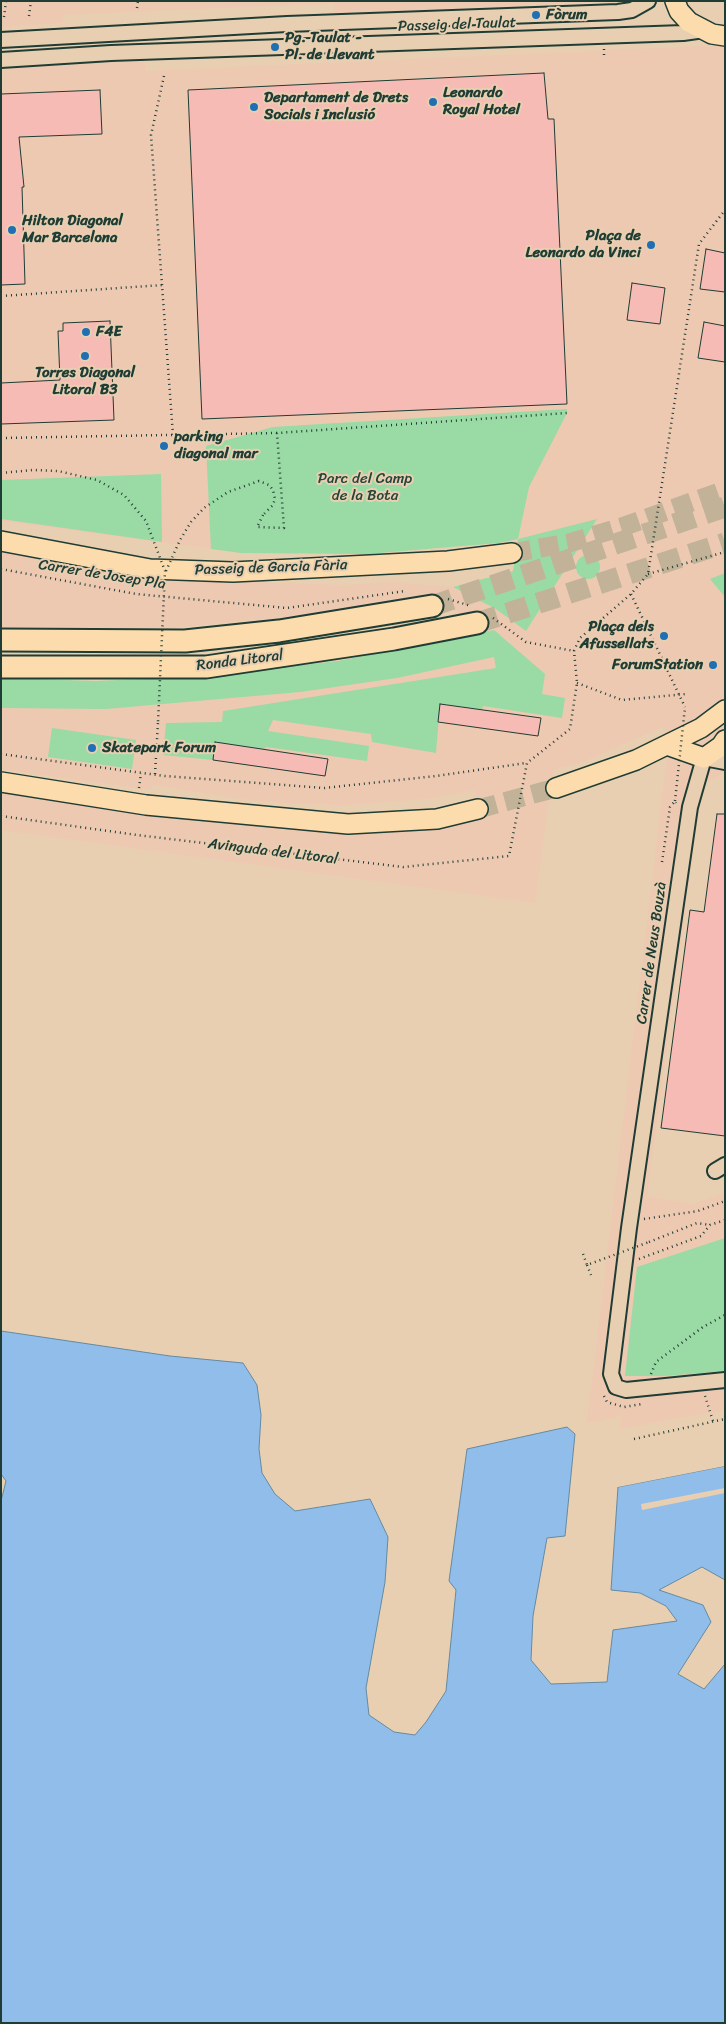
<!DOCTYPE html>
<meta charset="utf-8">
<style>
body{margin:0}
#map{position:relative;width:726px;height:2024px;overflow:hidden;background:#e9cfb1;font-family:Sriracha,sans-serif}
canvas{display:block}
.frame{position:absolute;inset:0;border:2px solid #1f3d34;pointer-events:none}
</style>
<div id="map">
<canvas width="726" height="2024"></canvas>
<div class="frame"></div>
</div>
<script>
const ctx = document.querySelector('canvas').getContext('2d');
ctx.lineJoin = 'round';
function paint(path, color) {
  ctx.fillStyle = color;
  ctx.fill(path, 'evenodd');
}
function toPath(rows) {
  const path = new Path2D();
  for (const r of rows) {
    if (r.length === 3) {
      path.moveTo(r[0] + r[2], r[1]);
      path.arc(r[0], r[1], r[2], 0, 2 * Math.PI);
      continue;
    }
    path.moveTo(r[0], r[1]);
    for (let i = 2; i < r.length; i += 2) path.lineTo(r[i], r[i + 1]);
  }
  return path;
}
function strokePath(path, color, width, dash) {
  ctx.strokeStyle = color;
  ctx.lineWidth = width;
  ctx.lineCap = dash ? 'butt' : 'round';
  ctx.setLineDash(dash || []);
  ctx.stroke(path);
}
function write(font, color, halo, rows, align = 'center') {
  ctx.font = font + ' Sriracha,sans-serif';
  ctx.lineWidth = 4;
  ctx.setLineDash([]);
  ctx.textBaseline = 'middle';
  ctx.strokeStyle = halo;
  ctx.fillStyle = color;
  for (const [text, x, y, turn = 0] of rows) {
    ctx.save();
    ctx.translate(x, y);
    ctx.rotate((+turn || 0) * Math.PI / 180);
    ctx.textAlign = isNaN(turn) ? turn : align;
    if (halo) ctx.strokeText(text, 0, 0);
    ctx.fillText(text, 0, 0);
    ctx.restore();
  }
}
const built = toPath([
 [1,1,627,1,335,14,334,3,63,15,63,23,1,27],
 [725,45,725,772,702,786,647,1196,694,1204,725,1192,725,1410,620,1429,621,1416,587,1423,666,763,663,727,585,761,553,770,535,903,1,830,1,789,336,829,480,820,475,790,426,799,346,805,297,804,248,800,152,785,151,790,1,769,1,678,95,681,195,677,338,661,493,630,449,609,370,605,307,615,168,628,1,627,1,550,162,574,187,580,348,585,388,582,453,587,513,571,518,540,367,554,241,553,1,521,1,66,145,60,145,71]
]);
const green = toPath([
 [567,409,567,413,529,487,518,539,597,519,526,631,496,609,453,587,513,571,518,539,499,543,367,554,241,553,211,549,206,446,273,427],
 [161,474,162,542,1,519,1,480],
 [588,567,12],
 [725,573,725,597,710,579],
 [494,630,545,674,542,694,565,698,562,718,483,706,482,710,440,704,436,753,372,742,371,734,273,720,268,731,369,746,367,761,266,747,264,749,215,743,213,760,163,755,166,723,222,722,223,711,496,668,494,657,397,678,300,692,106,709,1,708,1,678,95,681,195,677,338,661],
 [52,728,136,740,132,769,48,757],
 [725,1238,725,1371,664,1376,625,1376,637,1267]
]);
const water = toPath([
 [1,1331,170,1356,243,1363,257,1385,261,1415,259,1449,262,1473,275,1494,295,1511,370,1499,388,1537,385,1582,366,1688,369,1715,394,1732,415,1735,426,1722,446,1691,456,1590,449,1581,467,1449,567,1427,575,1434,565,1536,547,1538,533,1616,531,1660,551,1684,607,1682,613,1630,677,1621,666,1606,640,1593,611,1590,618,1487,725,1466,725,1580,702,1567,659,1590,703,1605,711,1622,678,1674,704,1689,725,1664,725,2023,1,2023,1,1501,6,1481,1,1474,1,1331]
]);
const pier = toPath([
 [725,1463,725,1466,618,1487,618,1484],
 [725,1488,725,1493,642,1510,641,1504]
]);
const building = toPath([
 [544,73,548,119,554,119,567,404,202,419,188,90,544,73],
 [100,90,102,134,19,137,24,187,22,187,25,284,1,285,1,94,100,90],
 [706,249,725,253,725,292,700,289,706,249],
 [632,283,665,288,660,324,627,320,632,283],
 [110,321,114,420,1,424,1,383,60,380,58,331,63,331,63,323,110,321],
 [704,322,725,326,725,362,698,358,704,322],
 [440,704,541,718,538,736,438,722,440,704],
 [215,742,328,759,325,776,213,760,215,742],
 [717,814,725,814,725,1136,661,1128,690,910,704,912,717,814]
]);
const majorTunnel = toPath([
 [512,553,569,543,622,527,725,490],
 [478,809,556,788]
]);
const highwayTunnel = toPath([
 [432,606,725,507],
 [477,623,725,543]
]);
const path = toPath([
 [137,8,138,1],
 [29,16,31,1],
 [4,17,6,1],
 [604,49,604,59],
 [164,76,151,135,173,435],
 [1,296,163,285],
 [1,438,277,433],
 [263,515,257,527,284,528,277,433,567,413],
 [1,569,136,594,287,608,405,591],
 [648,574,725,552],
 [631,594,685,707],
 [448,599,471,606],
 [493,618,526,642,574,651],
 [577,683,622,700,686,694],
 [1,754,165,776,324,788,436,776,526,763],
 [155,774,158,722],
 [139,788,141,773],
 [1,816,137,835,403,867,509,856,527,763,570,729,577,683,574,651,580,638,631,594,648,574,699,244,725,210],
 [662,862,670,807,675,801,676,803],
 [644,1219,698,1211,725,1201],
 [649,1242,697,1223,710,1225],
 [639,1259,701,1236,710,1225,725,1220],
 [587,1265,591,1275],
 [651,1374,656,1362,703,1327,725,1315],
 [604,1396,607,1402,624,1407,642,1404],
 [705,1396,713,1421],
 [634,1439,725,1419]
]);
const minor = toPath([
 [1,40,287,24,618,12,632,10,648,1],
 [1,60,111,53,683,33,704,30],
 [725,762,704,758,690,807,629,1228,611,1374,616,1387,626,1390,725,1380],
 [715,1171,725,1165]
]);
const major = toPath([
 [675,1,679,11,689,22,712,34,725,36],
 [1,541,150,569,233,572,448,561,512,553],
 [667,745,704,758,721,746,725,740],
 [1,782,146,805,348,824,437,819,478,809],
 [556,788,636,760,701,728,725,710]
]);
const highway = toPath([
 [1,640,185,641,279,631,432,606],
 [1,667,206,667,394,639,477,623]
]);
const pathBridge = toPath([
 [1,473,33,470,58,471,97,480,124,495,146,521,165,571,158,722],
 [166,571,180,540,191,522,204,508,228,492,259,481,269,485,273,490,275,499,273,505,263,515],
 [675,801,685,707],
 [583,1254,587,1265,649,1242]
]);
const markers = [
 [536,15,5,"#1f6fb2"],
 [275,47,5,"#1f6fb2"],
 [433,102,5,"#1f6fb2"],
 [254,107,5,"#1f6fb2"],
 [12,230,5,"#1f6fb2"],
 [651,245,5,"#1f6fb2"],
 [86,332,5,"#1f6fb2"],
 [85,356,5,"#1f6fb2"],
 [164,446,5,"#1f6fb2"],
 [664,636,5,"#1f6fb2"],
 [713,665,5,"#1f6fb2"],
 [92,748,5,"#1f6fb2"]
];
const poiNames = [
 ["Fòrum",546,15],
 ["Pg. Taulat -",285,38],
 ["Pl. de Llevant",285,55],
 ["Leonardo",443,93],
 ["Royal Hotel",443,110],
 ["Departament de Drets",264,98],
 ["Socials i Inclusió",264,115],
 ["Hilton Diagonal",22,221],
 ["Mar Barcelona",22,238],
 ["Plaça de",641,236,"right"],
 ["Leonardo da Vinci",641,253,"right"],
 ["F4E",96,332],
 ["Torres Diagonal",85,373,"center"],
 ["Litoral B3",85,390,"center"],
 ["parking",174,437],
 ["diagonal mar",174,454],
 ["Plaça dels",654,627,"right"],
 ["Afussellats",654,644,"right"],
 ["ForumStation",703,665,"right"],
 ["Skatepark Forum",102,748]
];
const streetNames = [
 ["Passeig del Taulat",457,25,-2],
 ["Passeig de Garcia Fària",271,568,-2],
 ["Carrer de Josep Pla",102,575,9],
 ["Ronda Litoral",240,661,-7],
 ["Avinguda del Litoral",273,852,7],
 ["Carrer de Neus Bouzà",652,953,-82]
];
const parkNames = [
 ["Parc del Camp",365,479],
 ["de la Bota",365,496]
];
paint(built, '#edc9b2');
paint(green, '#9adaa4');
paint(water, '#91bdea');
strokePath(water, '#638aa1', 1);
paint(pier, '#e9cfb1');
paint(building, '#f6bbb4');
strokePath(building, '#1f3d34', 1);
strokePath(majorTunnel, '#c1b298', 19, [19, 9]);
strokePath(highwayTunnel, '#c1b298', 21, [21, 11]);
strokePath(minor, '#1f3d34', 18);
strokePath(major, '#1f3d34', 22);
strokePath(highway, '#1f3d34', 25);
strokePath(path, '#1f3d34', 2.5, [1, 4]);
strokePath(minor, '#e9cfb1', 14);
strokePath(major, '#fcdcac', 19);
strokePath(highway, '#fcdcac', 21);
strokePath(pathBridge, '#1f3d34', 2.5, [1, 4]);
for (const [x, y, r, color] of markers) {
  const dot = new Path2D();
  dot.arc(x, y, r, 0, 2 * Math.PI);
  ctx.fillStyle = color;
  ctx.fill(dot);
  strokePath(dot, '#e9cfb1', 2);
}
write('bold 15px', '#1f3d34', '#e9cfb1', poiNames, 'left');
write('15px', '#1f3d34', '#e9cfb1', streetNames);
write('15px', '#25453a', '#e9cfb1', parkNames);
</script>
